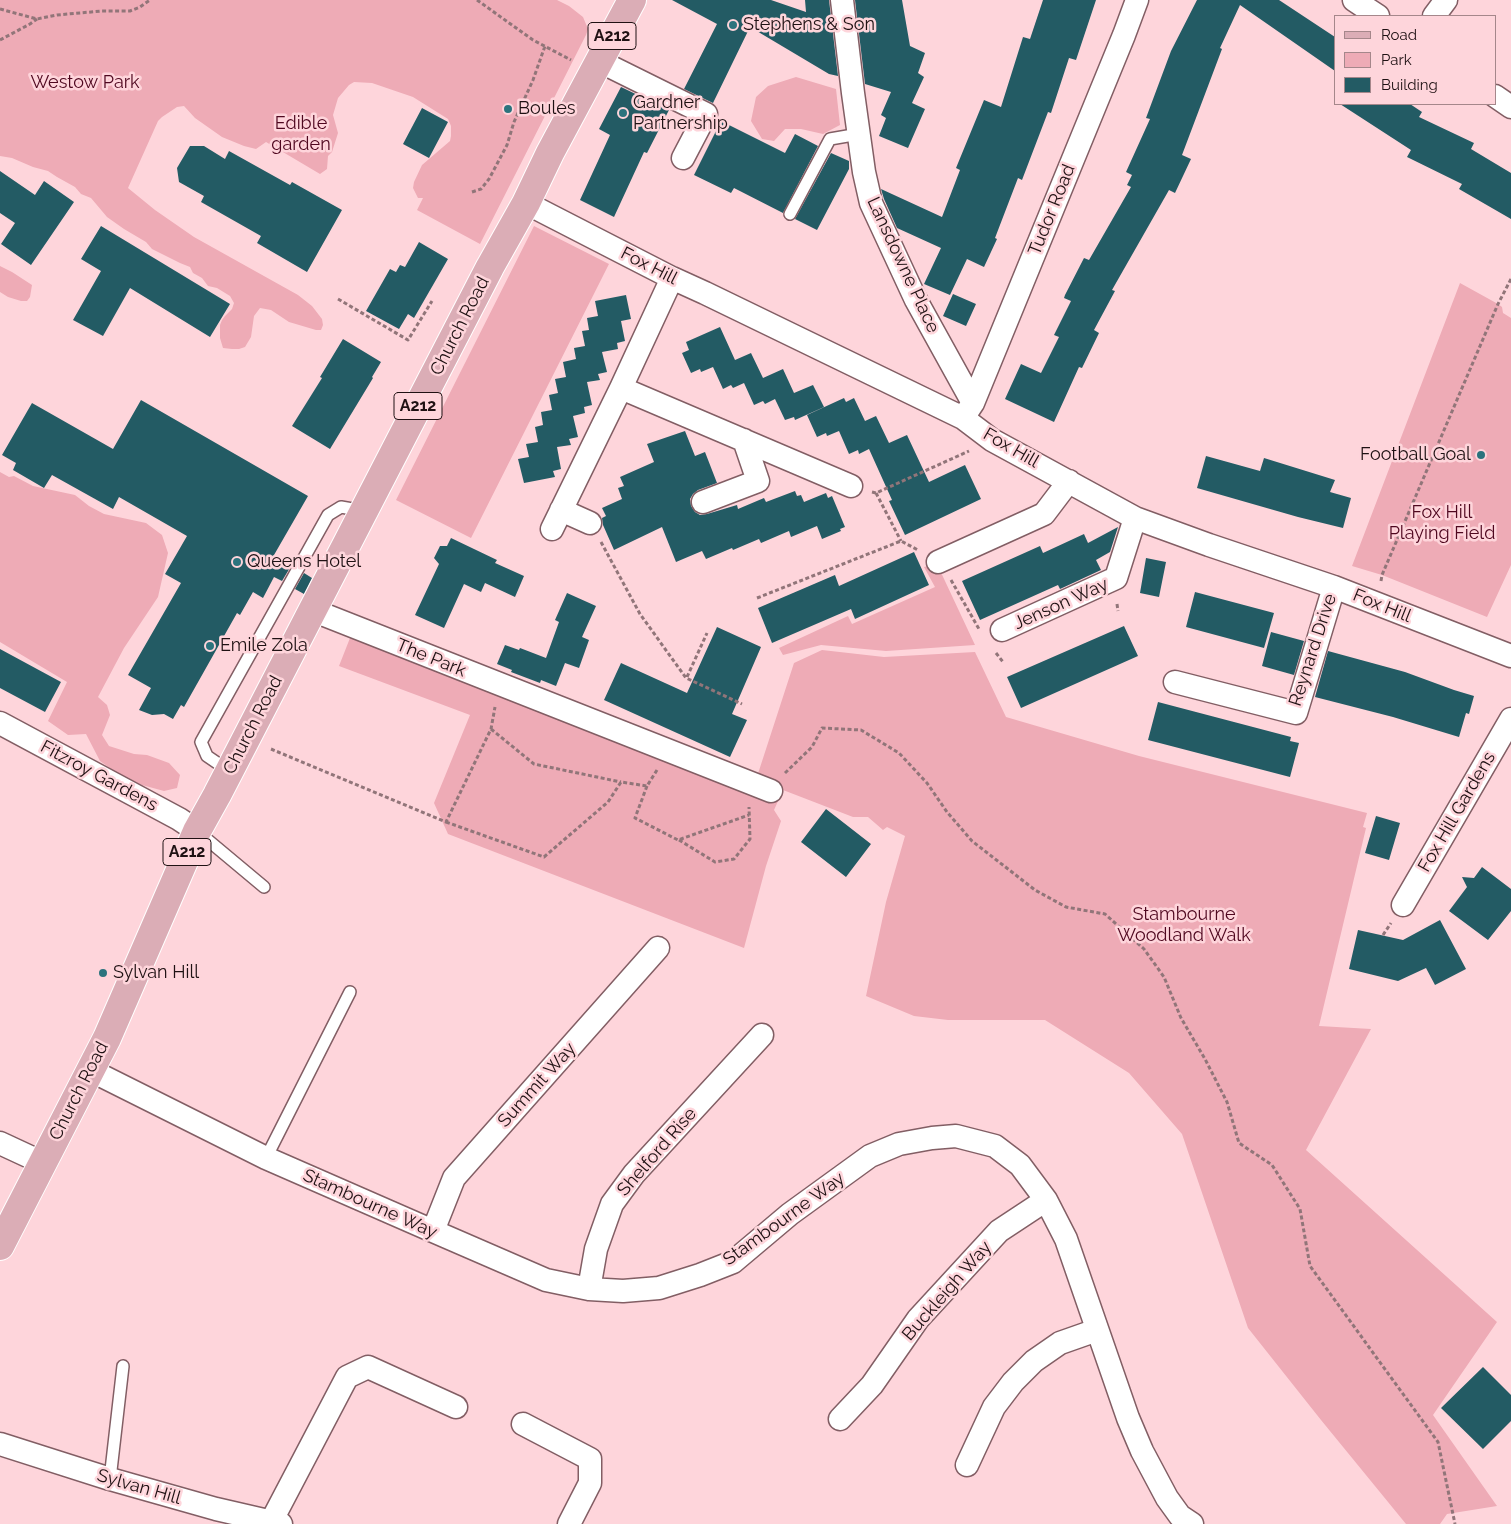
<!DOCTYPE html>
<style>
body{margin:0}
#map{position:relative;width:1511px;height:1524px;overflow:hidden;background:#fed5db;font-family:Raleway,sans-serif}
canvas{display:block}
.legend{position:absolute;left:1334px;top:15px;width:162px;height:90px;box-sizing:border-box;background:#fed5db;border:1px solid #a5878b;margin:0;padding:6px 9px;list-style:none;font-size:15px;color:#1f1113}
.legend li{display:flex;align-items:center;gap:10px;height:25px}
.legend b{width:25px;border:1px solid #a5878b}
</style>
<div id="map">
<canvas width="1511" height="1524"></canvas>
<ul class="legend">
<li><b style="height:6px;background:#dbadb6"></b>Road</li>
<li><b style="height:14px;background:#eeabb6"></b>Park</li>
<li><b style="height:14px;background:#235b64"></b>Building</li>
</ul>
</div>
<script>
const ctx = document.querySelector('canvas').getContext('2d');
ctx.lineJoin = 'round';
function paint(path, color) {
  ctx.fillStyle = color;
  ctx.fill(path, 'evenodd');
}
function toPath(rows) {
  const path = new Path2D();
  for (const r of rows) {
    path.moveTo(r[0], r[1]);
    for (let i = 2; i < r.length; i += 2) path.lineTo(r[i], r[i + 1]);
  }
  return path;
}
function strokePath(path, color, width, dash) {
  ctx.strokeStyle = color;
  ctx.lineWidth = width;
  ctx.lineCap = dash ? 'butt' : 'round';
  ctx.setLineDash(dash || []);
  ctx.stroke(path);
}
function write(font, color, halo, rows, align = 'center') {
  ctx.font = font + ' Raleway,sans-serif';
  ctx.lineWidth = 5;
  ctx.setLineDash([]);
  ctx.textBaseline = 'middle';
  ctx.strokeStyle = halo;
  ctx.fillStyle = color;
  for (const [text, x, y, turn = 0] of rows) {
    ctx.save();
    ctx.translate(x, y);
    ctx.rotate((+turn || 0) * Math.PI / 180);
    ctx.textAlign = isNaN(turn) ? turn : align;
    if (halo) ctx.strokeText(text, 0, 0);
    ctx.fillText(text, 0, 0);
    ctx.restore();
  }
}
const green = toPath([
 [0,0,557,0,569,6,583,17,588,29,586,35,480,244,417,210,423,198,418,198,413,188,414,182,422,165,450,141,451,136,451,126,448,119,413,97,372,83,354,82,349,85,338,98,333,115,338,133,332,152,328,156,327,169,320,174,266,142,256,149,244,146,222,137,195,118,184,106,177,107,162,117,158,121,128,188,155,210,194,237,298,295,312,306,322,319,323,325,321,330,316,330,289,322,271,310,260,308,254,316,251,337,245,347,239,349,232,349,223,348,220,338,220,325,222,320,225,316,232,309,234,303,230,296,217,288,208,286,202,278,193,273,190,267,180,263,152,249,146,242,124,229,107,217,91,198,81,194,75,187,57,177,48,171,33,167,12,158,0,156],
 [796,77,836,89,840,125,823,134,801,129,785,129,774,141,762,139,751,121,756,97,768,86],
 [534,226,609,264,471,538,396,500],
 [0,266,12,272,32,285,30,297,27,301,21,301,8,297,0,292],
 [1460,283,1498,304,1502,307,1503,313,1511,318,1511,565,1487,617,1382,575,1352,566],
 [0,472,9,477,14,476,33,486,75,495,89,506,104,514,146,523,162,535,168,553,158,597,124,648,98,697,107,705,110,715,102,735,109,746,134,754,147,755,169,763,180,775,177,788,164,791,142,785,121,776,100,761,86,734,68,735,48,721,67,682,0,642],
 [937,564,975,645,886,651,821,645,783,655,779,648,848,616,852,624,935,587,924,567],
 [350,638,753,789,794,663,822,650,884,657,975,652,1006,717,1139,756,1367,813,1363,827,1366,828,1319,1026,1371,1029,1306,1150,1497,1322,1433,1415,1497,1506,1447,1514,1440,1524,1406,1524,1321,1420,1248,1328,1182,1134,1129,1073,1045,1020,948,1020,914,1016,866,996,886,902,905,836,887,827,883,830,868,817,853,817,783,790,774,810,781,821,766,866,744,948,448,834,434,803,470,715,339,666]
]);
const building = toPath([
 [672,0,771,0,806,12,805,0,829,0,838,76,829,74,750,27,713,103,684,89,717,24],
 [855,0,902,0,910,46,925,53,918,73,924,77,912,103,925,109,908,148,879,136,886,118,881,115,891,92,865,84],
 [1043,0,1096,0,1076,60,1069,58,1051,113,1048,112,1022,180,1018,178,995,238,997,239,984,267,967,259,950,295,924,284,941,248,897,228,884,199,881,189,942,217,960,170,956,168,984,100,1001,107,1023,37,1030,39],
 [1197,0,1279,0,1335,37,1335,71,1240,5,1220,48,1222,49,1182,155,1191,159,1175,193,1169,190,1112,290,1115,291,1094,330,1099,333,1082,368,1079,367,1054,422,1005,399,1021,364,1041,373,1059,337,1054,335,1071,301,1064,298,1065,295,1084,258,1089,260,1131,187,1127,185,1132,175,1126,172,1150,119,1146,118,1171,51],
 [621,87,669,110,647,153,644,152,614,217,580,200,610,135,599,129],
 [1340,104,1410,104,1422,112,1419,117,1474,143,1471,149,1511,173,1511,219,1459,189,1462,184,1407,157,1411,150],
 [422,108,448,122,429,158,403,144],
 [721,121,785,153,795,134,818,146,783,213,734,188,731,193,694,175],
 [190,146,204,146,225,159,229,151,290,185,292,182,342,210,307,272,257,243,261,236,201,202,204,196,179,182,177,168],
 [831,153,849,161,849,169,817,230,795,219],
 [0,171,35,195,44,181,74,202,31,265,1,244,15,223,0,213],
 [101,226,230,304,210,337,130,288,103,336,73,320,101,271,81,259],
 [419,242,448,259,414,318,408,314,399,329,366,311,390,269,396,272,400,265,405,267],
 [953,294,976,304,966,326,943,316],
 [626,295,631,319,621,321,625,341,617,343,618,349,602,352,607,372,598,374,600,380,587,382,592,405,584,407,585,413,573,416,578,437,569,439,571,445,557,447,561,469,553,471,555,477,524,483,518,459,529,457,526,444,538,442,535,427,543,425,541,412,552,410,549,395,558,393,555,379,566,377,563,362,576,359,574,348,585,346,582,331,589,330,587,318,598,316,595,301],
 [720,327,735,360,751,353,763,378,783,369,794,393,813,385,824,407,795,420,794,417,785,420,775,399,765,404,763,401,754,405,744,383,733,388,731,385,723,389,713,367,701,372,700,369,691,373,682,353,689,350,686,342],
 [343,339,381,362,372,377,373,378,330,449,292,426,322,378,320,377],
 [844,398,846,402,854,398,865,421,876,416,889,443,907,435,929,482,965,465,981,499,905,535,889,501,892,500,869,449,859,454,858,450,849,454,839,431,827,436,826,433,817,437,807,415],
 [141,400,308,496,274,555,291,566,282,581,274,577,263,598,253,592,240,615,237,613,184,707,181,705,173,719,164,714,152,715,139,710,151,688,128,675,181,583,165,574,187,536,119,497,113,509,52,475,44,488,13,470,16,463,2,455,32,403,113,449],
 [685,431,695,456,705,452,717,483,698,490,693,494,690,499,691,506,695,512,700,515,707,514,737,505,738,509,764,498,766,502,795,491,797,496,801,495,804,502,826,493,828,498,832,496,845,527,840,529,841,531,822,539,817,526,791,537,789,531,761,543,759,539,733,550,732,548,706,559,702,551,676,562,662,527,614,550,603,525,602,518,606,516,602,508,622,499,618,488,624,486,620,477,654,462,647,444],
 [1206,456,1260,471,1264,458,1335,480,1330,492,1351,498,1343,528,1298,517,1197,488],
 [1118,527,1110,552,1096,560,1101,570,1060,589,1058,585,980,620,962,581,1040,546,1043,553,1084,534,1088,543],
 [451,538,497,560,495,563,524,576,515,597,485,583,481,592,464,584,444,628,415,615,439,564,434,558,440,546,447,546],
 [914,552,929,585,855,619,851,609,772,643,758,608,835,575,839,586],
 [1146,558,1166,562,1159,597,1140,593],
 [304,573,312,578,304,594,295,589],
 [1195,592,1274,613,1264,648,1186,627],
 [567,593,596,606,582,637,589,640,579,668,565,663,556,686,541,680,540,683,511,672,512,670,497,664,505,645,519,650,520,648,546,658,559,622,555,620],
 [1124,626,1138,656,1021,708,1007,677],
 [717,627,761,647,732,714,747,720,730,757,604,700,621,663,687,693],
 [1271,632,1304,641,1294,675,1262,666],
 [0,649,61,682,45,712,0,688],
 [1328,651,1405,672,1454,690,1474,696,1469,714,1466,713,1459,737,1393,717,1315,697],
 [1158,702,1291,737,1290,741,1299,743,1290,777,1148,740],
 [826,809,871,844,846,877,801,842],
 [1376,816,1400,823,1389,860,1365,853],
 [1482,867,1511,889,1511,911,1488,940,1449,911,1467,887,1462,877,1474,878],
 [1440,920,1466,969,1435,985,1426,968,1398,981,1349,969,1358,930,1403,940],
 [1483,1367,1511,1395,1511,1421,1483,1449,1441,1408]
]);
const path = toPath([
 [477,0,533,40,571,60],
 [0,9,37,19,57,15,102,11,130,11,140,7,150,0],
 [0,40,30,24,37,19],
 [472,192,481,189,489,179,507,145,514,122,533,80,545,46],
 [338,299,408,340,432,301],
 [872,492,876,493,969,451],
 [876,493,901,541],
 [601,542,640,614,686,678,742,704],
 [951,580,979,629],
 [1381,581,1382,575,1498,304,1511,279],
 [757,598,901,541,918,550],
 [1117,604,1118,611],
 [996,653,1003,662],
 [687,677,707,633],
 [491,729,534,764,621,782],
 [271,749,446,822,491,729,495,707],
 [785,773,812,747,822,728,861,730,899,753,927,783,947,812,972,841,1035,890,1066,907,1105,914,1144,949,1164,977,1181,1018,1205,1059,1227,1102,1239,1143,1272,1165,1300,1209,1310,1266,1438,1442,1455,1524],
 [647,786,635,818,678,840,749,815],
 [446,822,544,857,608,802,621,782,647,786,657,770],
 [679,840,715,862,734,859,750,839,749,807],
 [1383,935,1391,923]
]);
const lane = toPath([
 [790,214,830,139,859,134],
 [229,771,207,756,201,742,328,515,341,507,364,511],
 [197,831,264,887],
 [266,1158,350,992],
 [110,1479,123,1366]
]);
const street = toPath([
 [842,0,853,93,864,172,871,203,916,300,973,403],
 [1354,0,1378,16],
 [1434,16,1446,0],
 [599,61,706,114,683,158],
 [1495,96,1511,107],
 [526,203,672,278,705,293,963,418,992,440,1135,518,1209,545,1334,587,1511,656],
 [621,388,851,486],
 [963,418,973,403,1124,35,1137,0],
 [703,502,758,481,744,440],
 [561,510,590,523],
 [552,529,621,388,672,278],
 [938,562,1044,514,1069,481],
 [312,610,771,791],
 [1002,630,1116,578,1135,518],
 [1175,682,1296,713,1334,587],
 [0,723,179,819,197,831],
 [1403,905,1511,719],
 [90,1070,266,1158,433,1231,546,1280,589,1289,623,1291,659,1288,700,1275,733,1262,790,1214,870,1156,899,1144,932,1138,956,1136,995,1146,1020,1165,1046,1200,1066,1239,1128,1418,1142,1451,1167,1498,1180,1516,1192,1524],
 [0,1143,43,1163],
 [433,1231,454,1178,658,948],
 [589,1289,596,1249,612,1204,634,1174,762,1035],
 [840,1419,872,1385,918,1319,999,1231,1046,1200],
 [523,1424,590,1459,590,1483,569,1524],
 [0,1444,110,1479,216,1509,281,1524],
 [967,1465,994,1407,1013,1382,1034,1361,1060,1343,1097,1330],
 [271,1522,347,1377,368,1367,456,1407]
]);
const primary = toPath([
 [0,1246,107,1038,197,831,217,795,490,267,526,203,550,153,632,0]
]);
const markers = [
 [733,25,5,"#2b737d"],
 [508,109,5,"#2b737d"],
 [623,113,5,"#2b737d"],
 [1481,455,5,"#2b737d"],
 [237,562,5,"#2b737d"],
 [210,646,5,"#2b737d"],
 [103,973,5,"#2b737d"]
];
const shields = [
 [612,36,48],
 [418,406,48],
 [187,852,48]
];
const shieldNames = [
 ["A212",612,36],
 ["A212",418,406],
 ["A212",187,852]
];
const poiNames = [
 ["Stephens & Son",743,25],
 ["Gardner",633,103],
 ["Partnership",633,124],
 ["Boules",518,109],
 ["Football Goal",1471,455,"right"],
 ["Queens Hotel",247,562],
 ["Emile Zola",220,646],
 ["Sylvan Hill",113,973]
];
const parkNames = [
 ["Westow Park",85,83],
 ["Edible",301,124],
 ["garden",301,145],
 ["Fox Hill",1442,513],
 ["Playing Field",1442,534],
 ["Stambourne",1184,915],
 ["Woodland Walk",1184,936]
];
const streetNames = [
 ["Tudor Road",1052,210,-68],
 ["Lansdowne Place",903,265,65],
 ["Fox Hill",649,266,27],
 ["Church Road",460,326,-63],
 ["Fox Hill",1011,448,30],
 ["Jenson Way",1061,604,-24],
 ["Fox Hill",1382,606,22],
 ["Reynard Drive",1313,650,-72],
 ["The Park",431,658,22],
 ["Church Road",253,725,-63],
 ["Fitzroy Gardens",99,776,28],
 ["Fox Hill Gardens",1457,812,-60],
 ["Summit Way",537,1085,-48],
 ["Church Road",79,1091,-63],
 ["Shelford Rise",657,1152,-49],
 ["Stambourne Way",370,1204,24],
 ["Stambourne Way",784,1219,-36],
 ["Buckleigh Way",947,1291,-49],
 ["Sylvan Hill",139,1487,16]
];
paint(green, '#eeabb6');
paint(building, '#235b64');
strokePath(lane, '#825e64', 14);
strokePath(street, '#825e64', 25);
strokePath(primary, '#fff', 30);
strokePath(path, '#917579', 3, [4, 2.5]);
strokePath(lane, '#fff', 11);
strokePath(street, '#fff', 22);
strokePath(primary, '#dbadb6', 28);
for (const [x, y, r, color] of markers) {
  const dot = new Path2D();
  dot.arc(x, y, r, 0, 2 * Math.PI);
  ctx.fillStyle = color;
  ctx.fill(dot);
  strokePath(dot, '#fed5db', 2);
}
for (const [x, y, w] of shields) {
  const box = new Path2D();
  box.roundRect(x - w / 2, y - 13.5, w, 27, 4);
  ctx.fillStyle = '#fed5db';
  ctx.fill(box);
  strokePath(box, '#1f1113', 1);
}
write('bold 16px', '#1f1113', null, shieldNames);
write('18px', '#1f1113', '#fed5db', poiNames, 'left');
write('18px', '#4f071f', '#fed5db', parkNames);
write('18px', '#1f1113', '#fed5db', streetNames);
</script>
